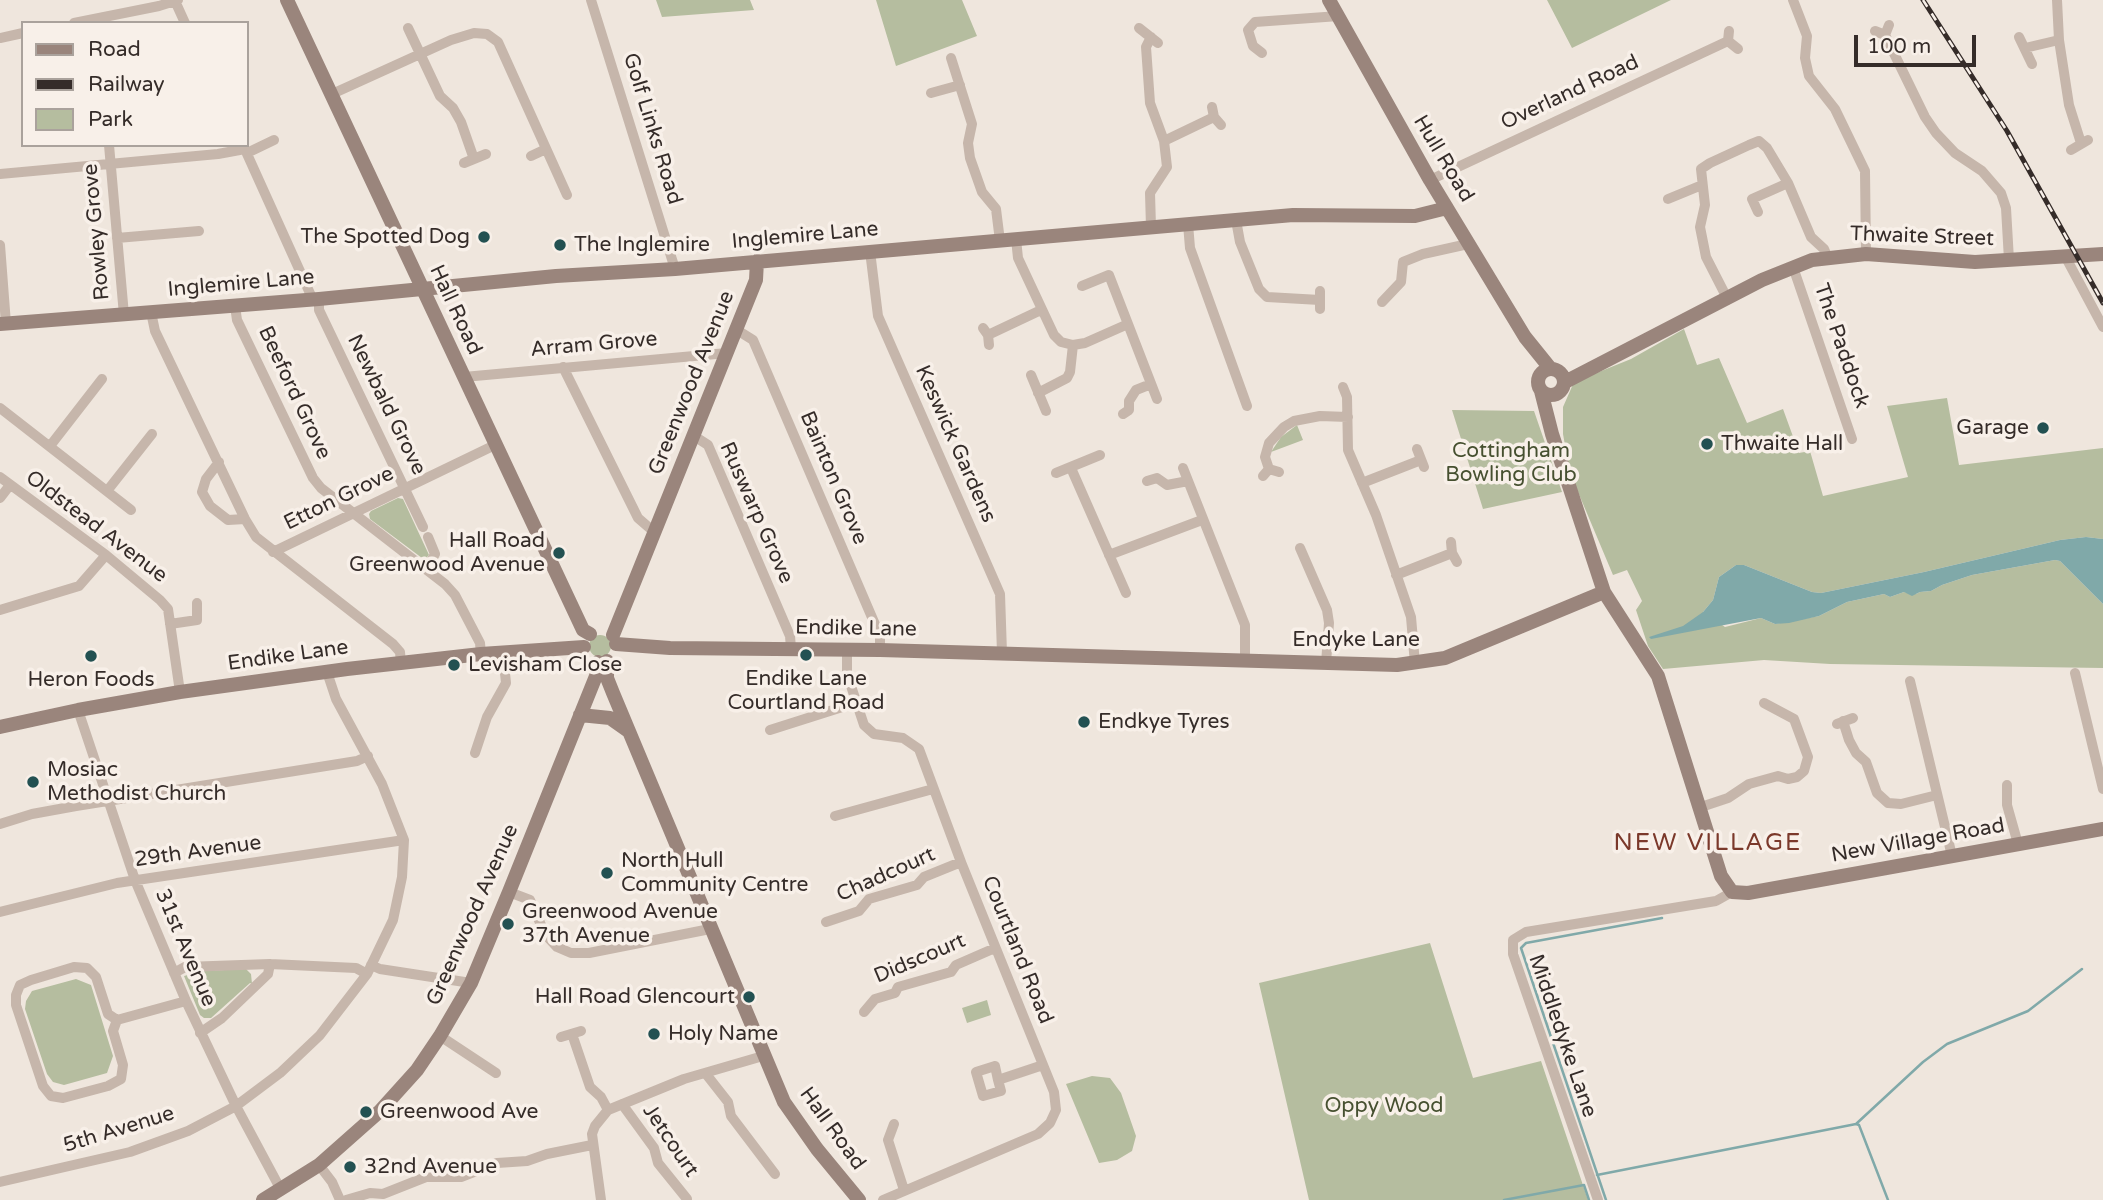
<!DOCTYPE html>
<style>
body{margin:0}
#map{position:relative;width:2103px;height:1200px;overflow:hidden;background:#efe6dd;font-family:"Varela Round",sans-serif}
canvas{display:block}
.legend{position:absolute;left:21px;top:21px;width:228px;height:126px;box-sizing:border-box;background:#f8f0e9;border:2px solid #aaa29c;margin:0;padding:9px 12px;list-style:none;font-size:21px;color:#352c29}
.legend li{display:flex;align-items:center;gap:14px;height:35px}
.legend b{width:35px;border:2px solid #aaa29c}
.scale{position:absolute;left:1854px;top:35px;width:122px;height:32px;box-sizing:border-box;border:4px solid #352c29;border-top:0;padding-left:9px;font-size:21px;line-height:24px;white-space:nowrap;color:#352c29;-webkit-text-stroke:5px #f8f0e9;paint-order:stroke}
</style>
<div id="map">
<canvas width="2103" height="1200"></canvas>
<ul class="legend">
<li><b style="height:9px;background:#9a857c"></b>Road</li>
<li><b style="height:9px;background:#352c29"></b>Railway</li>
<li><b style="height:19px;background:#b5bd9f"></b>Park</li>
</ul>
<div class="scale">100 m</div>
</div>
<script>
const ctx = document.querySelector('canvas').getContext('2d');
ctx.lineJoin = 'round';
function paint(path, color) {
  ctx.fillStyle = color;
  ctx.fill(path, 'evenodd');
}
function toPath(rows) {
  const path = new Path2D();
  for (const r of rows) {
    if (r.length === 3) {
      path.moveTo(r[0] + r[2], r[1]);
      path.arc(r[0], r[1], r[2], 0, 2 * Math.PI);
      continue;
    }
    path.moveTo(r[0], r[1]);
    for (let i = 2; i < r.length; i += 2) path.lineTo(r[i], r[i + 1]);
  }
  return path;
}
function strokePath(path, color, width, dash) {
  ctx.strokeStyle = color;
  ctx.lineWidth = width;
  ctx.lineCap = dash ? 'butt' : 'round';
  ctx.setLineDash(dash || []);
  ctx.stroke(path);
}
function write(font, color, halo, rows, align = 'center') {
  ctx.font = font + ' "Varela Round",sans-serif';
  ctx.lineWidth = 7;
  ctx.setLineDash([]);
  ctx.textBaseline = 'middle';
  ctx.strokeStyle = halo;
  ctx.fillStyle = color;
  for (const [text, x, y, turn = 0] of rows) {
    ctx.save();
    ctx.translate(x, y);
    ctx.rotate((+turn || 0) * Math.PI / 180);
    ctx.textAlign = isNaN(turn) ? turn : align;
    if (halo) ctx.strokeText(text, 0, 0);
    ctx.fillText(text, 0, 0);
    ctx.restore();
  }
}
const green = toPath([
 [656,0,750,0,754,10,662,17],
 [876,0,962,0,977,36,896,66],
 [1547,0,1671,0,1572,48],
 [1684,329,1697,365,1719,358,1747,423,1783,409,1799,453,1810,451,1823,496,1908,477,1887,406,1947,398,1959,465,2103,448,2103,539,2086,537,2060,540,1924,572,1821,593,1812,592,1744,565,1736,565,1719,577,1713,600,1703,612,1725,627,1761,618,1775,624,1819,616,1847,602,1884,594,1890,597,1904,592,1916,594,1920,592,1931,591,1942,585,1972,575,2055,560,2060,561,2103,604,2103,668,1830,664,1764,660,1663,669,1648,646,1636,610,1642,601,1627,570,1613,575,1570,473,1563,434,1563,407,1574,382,1631,359],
 [1452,410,1534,411,1562,492,1483,509],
 [1297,425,1303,440,1271,452,1281,437],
 [398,498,403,499,429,555,426,558,422,558,370,519,369,514,371,511],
 [600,646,11],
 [1430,943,1473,1078,1541,1061,1588,1200,1309,1200,1259,983],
 [246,969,251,974,252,984,250,983,211,1018,204,1018,200,1015,184,976,203,971],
 [76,979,91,985,113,1056,107,1073,64,1085,53,1082,47,1074,25,1009,26,1001,32,991],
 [987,1000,991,1015,967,1023,962,1008],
 [1092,1076,1110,1078,1121,1093,1136,1136,1132,1151,1117,1160,1099,1163,1066,1084]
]);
const water = toPath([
 [2086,537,2103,539,2103,604,2060,561,2055,560,1972,575,1942,585,1931,591,1920,592,1912,596,1904,592,1890,597,1884,594,1847,602,1819,616,1789,623,1775,624,1761,618,1651,639,1649,637,1683,626,1703,612,1713,600,1719,577,1736,565,1744,565,1812,592,1821,593,1924,572,2060,540]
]);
const stream = toPath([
 [1856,1124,1923,1062,1947,1044,2028,1011,2082,969],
 [1597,1175,1856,1124,1859,1125,1888,1200],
 [1504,1200,1584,1185,1589,1200],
 [1606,1200,1521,948,1526,943,1662,918]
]);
const street = toPath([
 [591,0,675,269],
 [1793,0,1807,36,1805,58,1809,76,1835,109,1865,171,1866,254],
 [2057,0,2059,40,2069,105,2081,143],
 [175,1,185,23],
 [74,23,159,6,178,0],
 [408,28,440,96,453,108,461,122,474,159],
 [1139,28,1158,43],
 [1729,31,1728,41,1738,49],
 [1875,31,1885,35,1889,25],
 [1885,35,1925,117,1936,133,1955,153,1982,171,2001,193,2006,208,2009,260],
 [1151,37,1146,47,1150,103,1164,141,1167,167,1150,193,1151,227],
 [2019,37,2032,64],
 [0,38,23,33],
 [2025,48,2059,40],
 [1262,53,1253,46,1248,30,1255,22,1339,16],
 [951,58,972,124,968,143,970,158,982,192,996,209,1000,241],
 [931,93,960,85],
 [332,94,451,40,474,33,487,34,498,42,567,195],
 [1212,107,1214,117,1221,125],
 [1164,141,1214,117],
 [109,145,124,315],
 [243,145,313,300],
 [2071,150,2088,140],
 [247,153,274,140],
 [531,156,546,149],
 [464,163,486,154],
 [0,174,218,154,245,149],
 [1430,180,1728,41],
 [1668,199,1702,185],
 [1758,212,1752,199,1788,183],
 [1236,220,1240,242,1259,289,1267,297,1320,300],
 [1188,224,1190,248,1247,406],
 [117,238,199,231],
 [1016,239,1018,258,1054,335,1061,342,1073,345,1085,343,1128,324,1157,399],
 [0,245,6,324],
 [870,251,878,316,1000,594,1002,653],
 [2065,256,2103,327],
 [1793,267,1852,439],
 [1082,286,1109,275,1128,324],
 [1727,298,1706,257,1700,227,1705,205,1701,169,1710,163,1749,145,1759,141,1767,148,1788,183,1811,237,1824,249,1827,256],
 [319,299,319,310,423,527],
 [1382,302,1401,282,1403,262,1423,254,1468,244],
 [235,306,237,320,313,478,321,488,445,584,455,595,480,643,481,654],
 [1320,309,1320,291],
 [151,312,155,331,245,519,256,537,393,644,400,652,401,663],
 [983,328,988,335,989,345],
 [737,330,753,340,880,636,880,650],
 [988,335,1041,310],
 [563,367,638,518,653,531],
 [1031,375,1046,411],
 [464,377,727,353],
 [1343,387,1347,397,1348,450,1376,515,1411,617,1415,664],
 [1038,393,1067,378,1070,372,1073,345],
 [0,408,131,510],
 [1123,414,1129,410,1129,401,1136,390,1151,384],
 [694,436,708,445,790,636,791,648],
 [50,446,102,379],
 [1417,449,1424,467],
 [219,462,206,479,202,492,210,506,228,520,245,519],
 [1071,468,1126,593],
 [1183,468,1245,625,1245,660],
 [1269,469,1265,457,1269,443,1284,427,1294,421,1320,416,1348,417],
 [1056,473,1100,455],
 [1263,476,1269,469,1279,472],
 [0,477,106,555,160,600,168,609,180,692],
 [1147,481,1157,478,1167,485,1188,481],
 [1362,483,1421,460],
 [107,491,152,434],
 [0,498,10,485],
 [1451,542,1452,553,1457,562],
 [1300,548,1327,610,1329,623,1326,663],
 [273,552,497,444],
 [1109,555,1202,520],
 [427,569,435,554,428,537],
 [1396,575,1452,553],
 [0,610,79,586,106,555],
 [170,624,197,620,197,603],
 [847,650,847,674,864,725,874,734,903,738,919,749,961,862,1054,1092,1056,1110,1050,1123,1038,1134,883,1200],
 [2075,673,2103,789],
 [1910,681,1952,856],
 [78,710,135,880,186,1001,236,1106,281,1190],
 [1843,721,1849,740,1856,753,1866,762,1877,793,1888,803,1901,804,1937,795],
 [1837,724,1853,718],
 [770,730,855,703],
 [475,753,487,717,506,683,503,654],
 [2007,785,2007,805,2018,844],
 [1701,807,1728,798,1749,784,1778,776,1788,779,1797,777,1804,771,1808,757,1794,719,1764,703],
 [835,816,933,789],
 [0,824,32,814,76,806,357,761,368,756],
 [509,892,530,900,545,934,557,947,571,953,589,953,710,929],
 [0,912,117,883,404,840],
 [826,922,859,911,869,899,917,885,924,877,961,862],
 [371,965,380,969,471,983],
 [74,967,87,968,96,977,108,1014,117,1020,113,1031,123,1065,121,1079,108,1086,63,1098,51,1096,43,1086,16,1005,16,995,20,985,31,980,74,967],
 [174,973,185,967,270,964,356,968,367,974],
 [864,1012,875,999,895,993,898,987,951,972,956,965,995,948],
 [117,1020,186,1001],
 [200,1033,222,1018,268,974,270,964],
 [572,1034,590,1087,601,1097,608,1110],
 [440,1036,496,1073],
 [561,1037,581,1031],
 [706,1074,728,1102,731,1116,775,1174],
 [998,1080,995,1066,976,1072,983,1096,1001,1091,998,1080,1043,1065],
 [622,1104,654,1148,658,1163,687,1199],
 [894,1124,888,1140,904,1190],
 [319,1165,332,1182,340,1200],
 [0,1182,130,1152,188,1131,236,1106,280,1073,320,1035,367,974,393,920,402,877,404,840,382,784,336,699,327,672],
 [346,1200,370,1193,383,1194,426,1177,461,1177,497,1163,527,1161,547,1154,592,1145],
 [601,1200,592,1134,595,1126,608,1110,684,1079,763,1056],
 [1598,1200,1513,954,1513,940,1526,932,1716,901,1732,892]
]);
const secondary = toPath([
 [287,0,583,630,590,634],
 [1329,0,1430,180,1525,337,1550,368],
 [0,324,319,299,556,276,675,269,1293,215,1415,216,1447,208],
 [1551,382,13],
 [1565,382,1762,280,1812,260,1866,254,1975,262,2103,254],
 [1541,391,1552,434,1604,592,1658,676,1721,876,1732,892,1748,893,2103,829],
 [613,635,756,280,757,261],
 [616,644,670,648,880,650,1397,665,1445,658,1604,592],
 [607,661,607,678,613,693,784,1102,817,1149,859,1200],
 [580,715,610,718,627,730],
 [0,727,78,710,180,692,347,669,481,654,584,647],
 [263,1200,319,1165,380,1111,417,1070,440,1036,471,983,509,892,596,676,598,662]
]);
const rail = toPath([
 [1923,0,2007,131,2103,303]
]);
const markers = [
 [484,237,7,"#235152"],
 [560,245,7,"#235152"],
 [2043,428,7,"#235152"],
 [1707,444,7,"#235152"],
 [559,553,7,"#235152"],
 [806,655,7,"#235152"],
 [91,656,7,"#235152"],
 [454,665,7,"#235152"],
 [1084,722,7,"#235152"],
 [33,782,7,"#235152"],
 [607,873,7,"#235152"],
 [508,924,7,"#235152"],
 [749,997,7,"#235152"],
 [654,1034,7,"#235152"],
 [366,1112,7,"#235152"],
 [350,1167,7,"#235152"]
];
const streetNames = [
 ["Overland Road",1570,93,-25],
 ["Golf Links Road",652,129,73],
 ["Hull Road",1443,159,59],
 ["Rowley Grove",97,232,-95],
 ["Inglemire Lane",805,236,-5],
 ["Thwaite Street",1922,237,2],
 ["Inglemire Lane",241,284,-5],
 ["Hall Road",455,310,65],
 ["Arram Grove",594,345,-5],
 ["The Paddock",1841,346,71],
 ["Greenwood Avenue",692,383,-68],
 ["Beeford Grove",294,393,65],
 ["Newbald Grove",386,405,64],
 ["Keswick Gardens",955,444,66],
 ["Bainton Grove",833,478,67],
 ["Etton Grove",339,499,-26],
 ["Ruswarp Grove",756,513,66],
 ["Oldstead Avenue",96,527,37],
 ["Endike Lane",856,629,1],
 ["Endyke Lane",1356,640],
 ["Endike Lane",288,656,-8],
 ["New Village Road",1918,841,-10],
 ["29th Avenue",198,852,-8],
 ["Chadcourt",886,875,-24],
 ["Greenwood Avenue",473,915,-66],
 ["31st Avenue",185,948,67],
 ["Courtland Road",1017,950,68],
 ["Didscourt",920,959,-23],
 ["Middledyke Lane",1562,1036,71],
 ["Hall Road",832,1129,54],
 ["5th Avenue",119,1130,-17],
 ["Jetcourt",670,1141,56]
];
const poiNames = [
 ["The Spotted Dog",470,237,"right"],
 ["The Inglemire",574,245],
 ["Garage",2029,428,"right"],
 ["Thwaite Hall",1721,444],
 ["Hall Road",545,541,"right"],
 ["Greenwood Avenue",545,565,"right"],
 ["Levisham Close",468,665],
 ["Endike Lane",806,679,"center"],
 ["Courtland Road",806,703,"center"],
 ["Heron Foods",91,680,"center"],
 ["Endkye Tyres",1098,722],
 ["Mosiac",47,770],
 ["Methodist Church",47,794],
 ["North Hull",621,861],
 ["Community Centre",621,885],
 ["Greenwood Avenue",522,912],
 ["37th Avenue",522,936],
 ["Hall Road Glencourt",735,997,"right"],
 ["Holy Name",668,1034],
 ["Greenwood Ave",380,1112],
 ["32nd Avenue",364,1167]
];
const parkNames = [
 ["Cottingham",1511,451],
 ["Bowling Club",1511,475],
 ["Oppy Wood",1384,1106]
];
const quarterNames = [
 ["NEW VILLAGE",1708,844]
];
paint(green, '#b5bd9f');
paint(water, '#80a9a9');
strokePath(stream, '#80a9a9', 2.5);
strokePath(street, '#c6b6ab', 10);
strokePath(secondary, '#9a857c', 14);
strokePath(rail, '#352c29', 5);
strokePath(rail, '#f8f0e9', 2.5, [8]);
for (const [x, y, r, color] of markers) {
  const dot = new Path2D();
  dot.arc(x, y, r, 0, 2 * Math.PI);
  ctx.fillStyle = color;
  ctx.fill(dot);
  strokePath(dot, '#f8f0e9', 2.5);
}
write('21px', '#352c29', '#f8f0e9', streetNames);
write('21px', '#352c29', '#f8f0e9', poiNames, 'left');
write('21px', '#465030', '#f8f0e9', parkNames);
ctx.letterSpacing = '2px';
write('24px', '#7b392b', '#f8f0e9', quarterNames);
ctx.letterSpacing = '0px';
</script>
